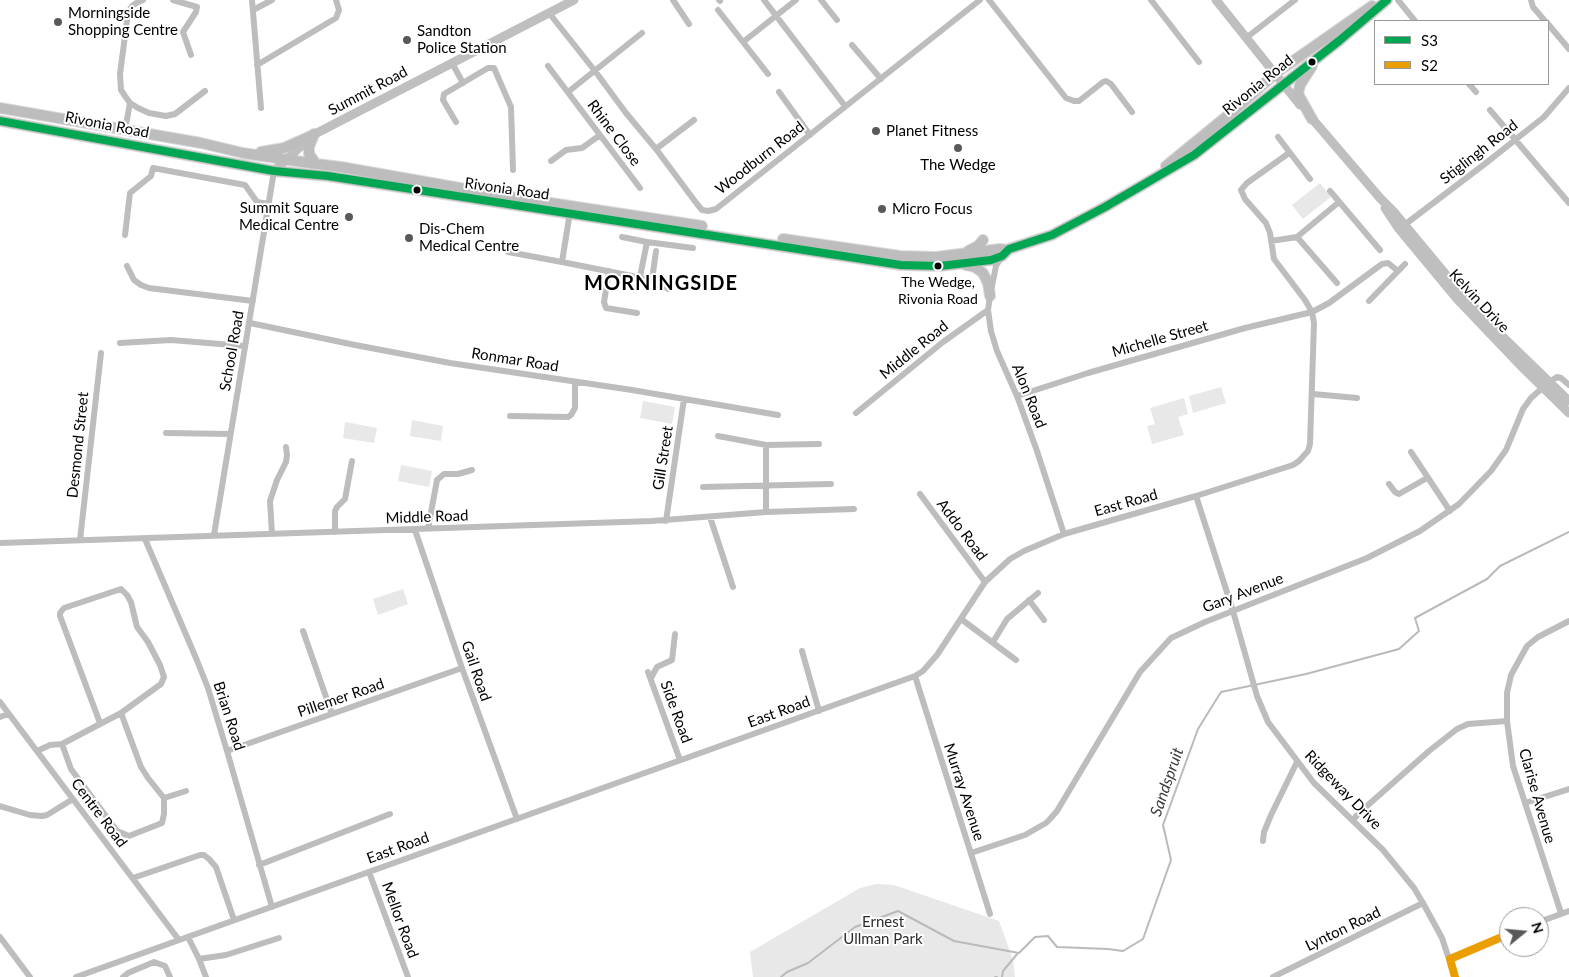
<!DOCTYPE html>
<style>
body{margin:0}
#map{position:relative;width:1569px;height:977px;overflow:hidden;background:#fff;font-family:Lato,sans-serif}
canvas{display:block}
.legend{position:absolute;left:1374px;top:20px;width:175px;height:65px;box-sizing:border-box;background:#fff;border:1px solid #999;margin:0;padding:6px 9px;list-style:none;font-size:15px;color:#000}
.legend li{display:flex;align-items:center;gap:10px;height:25px}
.legend b{width:25px;border:1px solid #999}
.north{position:absolute;left:1499px;top:907px;width:50px;height:50px;box-sizing:border-box;background:#fff;border:1px solid #999;border-radius:50%;rotate:73deg;font-size:14px;font-weight:700;line-height:20px;text-align:center;color:#000}
.north::after{content:'';display:block;margin:auto;width:18px;height:22px;background:#595959;clip-path:polygon(50% 0,100% 100%,50% 72%,0 100%)}
</style>
<div id="map">
<canvas width="1569" height="977"></canvas>
<ul class="legend">
<li><b style="height:6px;background:#00a651"></b>S3</li>
<li><b style="height:6px;background:#eb9e00"></b>S2</li>
</ul>
<div class="north">N</div>
</div>
<script>
const ctx = document.querySelector('canvas').getContext('2d');
ctx.lineJoin = 'round';
function paint(path, color) {
  ctx.fillStyle = color;
  ctx.fill(path, 'evenodd');
}
function toPath(rows) {
  const path = new Path2D();
  for (const r of rows) {
    path.moveTo(r[0], r[1]);
    for (let i = 2; i < r.length; i += 2) path.lineTo(r[i], r[i + 1]);
  }
  return path;
}
function strokePath(path, color, width, dash) {
  ctx.strokeStyle = color;
  ctx.lineWidth = width;
  ctx.lineCap = dash ? 'butt' : 'round';
  ctx.setLineDash(dash || []);
  ctx.stroke(path);
}
function write(font, color, halo, rows, align = 'center') {
  ctx.font = font + ' Lato,sans-serif';
  ctx.lineWidth = 4;
  ctx.setLineDash([]);
  ctx.textBaseline = 'middle';
  ctx.strokeStyle = halo;
  ctx.fillStyle = color;
  for (const [text, x, y, turn = 0] of rows) {
    ctx.save();
    ctx.translate(x, y);
    ctx.rotate((+turn || 0) * Math.PI / 180);
    ctx.textAlign = isNaN(turn) ? turn : align;
    if (halo) ctx.strokeText(text, 0, 0);
    ctx.fillText(text, 0, 0);
    ctx.restore();
  }
}
const green = toPath([
 [1320,183,1331,197,1303,219,1292,205],
 [1221,387,1226,403,1193,413,1189,396],
 [1184,398,1188,414,1178,417,1184,435,1152,444,1147,426,1155,424,1150,408],
 [643,401,675,407,672,424,640,418],
 [412,420,443,426,441,441,410,436],
 [345,422,377,428,374,443,343,438],
 [401,465,432,471,429,487,398,481],
 [403,589,408,604,378,615,373,599],
 [877,884,894,885,999,921,1013,960,1015,977,753,977,750,952,860,888]
]);
const stream = toPath([
 [781,977,787,972,808,963,855,927,898,911,954,941,1019,953,1035,937,1048,936,1057,947,1108,949,1123,951,1143,939,1171,860,1163,825,1198,729,1221,692,1306,674,1399,649,1419,631,1415,618,1487,579,1500,566,1569,532],
 [995,977,997,977],
 [1002,977,1003,971,1018,953]
]);
const street = toPath([
 [143,0,138,2,132,6,128,13,120,74,121,90,125,96,130,103,138,108,149,113,166,116,175,114,205,91],
 [173,0,197,7,196,12,183,32,191,55],
 [252,0,261,108],
 [673,0,689,24],
 [719,0,720,1],
 [764,0,845,106],
 [821,0,837,20],
 [989,0,1066,98,1074,101,1079,101,1103,82,1106,81,1111,84,1132,112],
 [1151,0,1199,62],
 [1398,0,1415,21],
 [1531,0,1533,7,1545,21],
 [253,10,272,0],
 [718,10,768,74],
 [549,13,595,71,626,113,656,149,697,204,702,210,708,211,716,209,980,0],
 [1548,24,1569,49],
 [1246,38,1295,0],
 [743,42,796,0],
 [852,45,881,79],
 [452,63,463,83],
 [257,65,336,18,339,10,336,0],
 [548,66,640,188],
 [1469,84,1476,92],
 [568,92,642,33],
 [779,92,810,135],
 [1490,110,1569,203],
 [456,122,443,100,444,94,488,68,494,68,511,107,513,170],
 [125,130,130,103],
 [1278,137,1310,179],
 [656,149,694,120],
 [551,161,566,150,582,148,600,135],
 [1330,191,1380,250],
 [570,212,562,262,652,280,662,284,668,289],
 [1403,226,1486,163,1544,117,1569,88],
 [125,235,130,193,151,176,153,168,245,185,257,202,269,204],
 [622,237,647,242],
 [1297,237,1337,283],
 [1271,241,1297,237,1339,202],
 [508,252,562,262],
 [1002,256,996,266,990,296,988,310,991,331,997,351,1017,396,1037,451,1064,534],
 [127,266,134,280,141,285,149,288,253,301],
 [609,271,604,302,606,308,637,313],
 [640,277,647,242,693,248],
 [652,280,656,251],
 [1369,301,1405,264],
 [250,323,355,345,450,363,632,390,778,415],
 [120,343,171,340,245,346],
 [1313,394,1357,398],
 [1017,396,1088,373,1245,328,1312,312,1329,303,1382,264,1388,263,1398,271],
 [856,413,943,342,988,310],
 [510,416,568,417,571,415,575,408,575,382],
 [166,433,230,434],
 [718,436,766,445,819,444],
 [766,445,766,512],
 [1411,452,1450,511],
 [1389,484,1395,492,1399,494,1427,478],
 [703,487,831,484],
 [920,494,985,582],
 [1196,496,1233,611,1257,696,1268,722,1314,783,1383,850,1414,888,1423,903,1442,938,1455,977],
 [710,517,733,587],
 [666,521,684,399],
 [428,529,437,480,444,474,458,474,472,470],
 [415,530,462,668,517,819],
 [335,532,335,511,337,507,345,499,352,461],
 [272,534,270,501,277,480,286,462,287,455,286,447],
 [214,535,274,171],
 [145,539,196,658,208,688,227,751,272,907],
 [80,540,101,353],
 [0,543,652,521,766,512,854,509],
 [1029,600,1044,620],
 [961,619,1016,660],
 [303,631,332,714],
 [993,642,1007,619,1038,593],
 [802,651,819,711],
 [648,672,680,760],
 [915,676,990,914],
 [651,678,657,667,672,660,675,634],
 [0,702,179,940],
 [0,717,8,714],
 [62,744,71,769,117,831,129,836,162,823,164,814,164,798,148,778,141,767,121,713],
 [37,751,50,745,62,744,121,713,161,684,164,677,160,665,148,642,137,627,131,602,127,595,121,589,64,608,60,613,60,616,100,723],
 [227,751,462,668],
 [164,798,186,791],
 [1525,803,1569,789],
 [0,806,30,815,42,816,47,815,73,799],
 [1353,820,1359,813,1429,751,1457,729,1468,724,1507,721],
 [1263,841,1264,832,1271,815,1297,762],
 [971,853,1025,835,1046,823,1050,819,1057,811,1140,672,1171,638,1205,622,1367,558,1420,531,1459,504,1491,471,1506,450,1523,409,1531,398,1549,382,1557,377,1561,378,1569,385],
 [259,865,390,814],
 [369,872,408,977],
 [133,878,200,855,204,855,209,859,216,867,234,920],
 [1561,913,1513,766,1507,721,1507,693,1511,675,1527,646,1538,637,1569,621],
 [1539,922,1569,911],
 [0,937,30,977],
 [188,937,199,959,206,977],
 [199,959,226,955,279,938],
 [1450,959,1509,934],
 [76,977,915,676,923,671,937,655,985,582,1010,559,1024,551,1064,534,1196,496,1293,465,1299,461,1308,451,1310,444,1314,323,1312,312,1305,300,1274,259,1270,233,1266,223,1245,199,1241,190,1247,183,1289,153],
 [123,977,128,973,154,962,165,966,170,977],
 [1273,977,1423,903]
]);
const secondary = toPath([
 [1216,0,1300,105],
 [1309,115,1380,198,1393,211,1462,294,1506,340,1569,401],
 [274,171,313,135,574,0],
 [1385,208,1399,229,1457,299,1519,364,1569,413]
]);
const primary = toPath([
 [1312,66,1300,85,1298,94,1312,119],
 [0,108,201,143,243,153,316,164,341,167,511,197,702,226],
 [0,121,274,171,328,176,901,265,940,266,991,260,1002,256,1009,249,1052,235,1105,207,1194,155,1340,40,1387,0],
 [314,134,309,147,309,154,316,164],
 [261,152,284,148,313,135],
 [1166,166,1232,112,1276,73,1372,6],
 [783,239,900,256,936,257,1000,249,1007,250],
 [968,251,978,246,983,240],
 [966,265,975,267,983,273,988,283,990,296]
]);
const bus1 = toPath([
 [0,121,274,171,328,176,901,265,940,266,991,260,1002,256,1009,249,1052,235,1105,207,1194,155,1340,40,1387,0]
]);
const bus2 = toPath([
 [1455,977,1450,959,1509,934]
]);
const markers = [
 [58,22,5,"#595959"],
 [407,40,5,"#595959"],
 [1312,62,4.5,"#000"],
 [876,131,5,"#595959"],
 [958,148,5,"#595959"],
 [417,190,4.5,"#000"],
 [882,209,5,"#595959"],
 [349,217,5,"#595959"],
 [409,238,5,"#595959"],
 [938,266,4.5,"#000"]
];
const busNames = [
 ["The Wedge,",938,282],
 ["Rivonia Road",938,299]
];
const poiNames = [
 ["Morningside",68,13],
 ["Shopping Centre",68,30],
 ["Sandton",417,31],
 ["Police Station",417,48],
 ["Planet Fitness",886,131],
 ["The Wedge",958,165,"center"],
 ["Summit Square",339,208,"right"],
 ["Medical Centre",339,225,"right"],
 ["Micro Focus",892,209],
 ["Dis-Chem",419,229],
 ["Medical Centre",419,246]
];
const streetNames = [
 ["Rivonia Road",1258,85,-39],
 ["Summit Road",368,91,-28],
 ["Rivonia Road",107,125,11],
 ["Rhine Close",614,133,53],
 ["Stiglingh Road",1479,152,-38],
 ["Woodburn Road",760,158,-38],
 ["Rivonia Road",507,189,8],
 ["Kelvin Drive",1479,301,47],
 ["Michelle Street",1160,339,-16],
 ["Middle Road",914,350,-39],
 ["School Road",232,351,-80],
 ["Ronmar Road",515,360,9],
 ["Alon Road",1029,396,68],
 ["Desmond Street",78,445,-84],
 ["Gill Street",663,458,-81],
 ["East Road",1126,503,-16],
 ["Middle Road",427,517,-2],
 ["Addo Road",962,530,53],
 ["Gary Avenue",1243,593,-21],
 ["Gail Road",476,671,71],
 ["Pillemer Road",341,698,-19],
 ["Side Road",676,712,70],
 ["East Road",779,712,-20],
 ["Brian Road",229,716,72],
 ["Ridgeway Drive",1343,790,46],
 ["Murray Avenue",964,792,72],
 ["Clarise Avenue",1537,796,74],
 ["Centre Road",99,813,53],
 ["East Road",398,848,-20],
 ["Mellor Road",400,920,70],
 ["Lynton Road",1343,929,-26]
];
const parkNames = [
 ["Ernest",883,922],
 ["Ullman Park",883,939]
];
const waterNames = [
 ["Sandspruit",1167,782,-71]
];
const districtNames = [
 ["MORNINGSIDE",661,284]
];
paint(green, '#e8e8e8');
strokePath(stream, '#bababa', 2);
strokePath(primary, '#dbdbdb', 12);
strokePath(street, '#bdbdbd', 6);
strokePath(secondary, '#bfbfbf', 9);
strokePath(primary, '#bdbdbd', 10);
strokePath(bus1, '#00a651', 8);
strokePath(bus2, '#eb9e00', 8);
for (const [x, y, r, color] of markers) {
  const dot = new Path2D();
  dot.arc(x, y, r, 0, 2 * Math.PI);
  ctx.fillStyle = color;
  ctx.fill(dot);
  strokePath(dot, '#fff', 2);
}
write('14px', '#000', '#fff', busNames);
write('15px', '#000', '#fff', poiNames, 'left');
write('15px', '#000', '#fff', streetNames);
write('15px', '#2c2c2c', '#fff', parkNames);
write('italic 16px', '#3d3d3d', '#fff', waterNames);
ctx.letterSpacing = '1px';
write('bold 20px', '#000', '#fff', districtNames);
ctx.letterSpacing = '0px';
</script>
